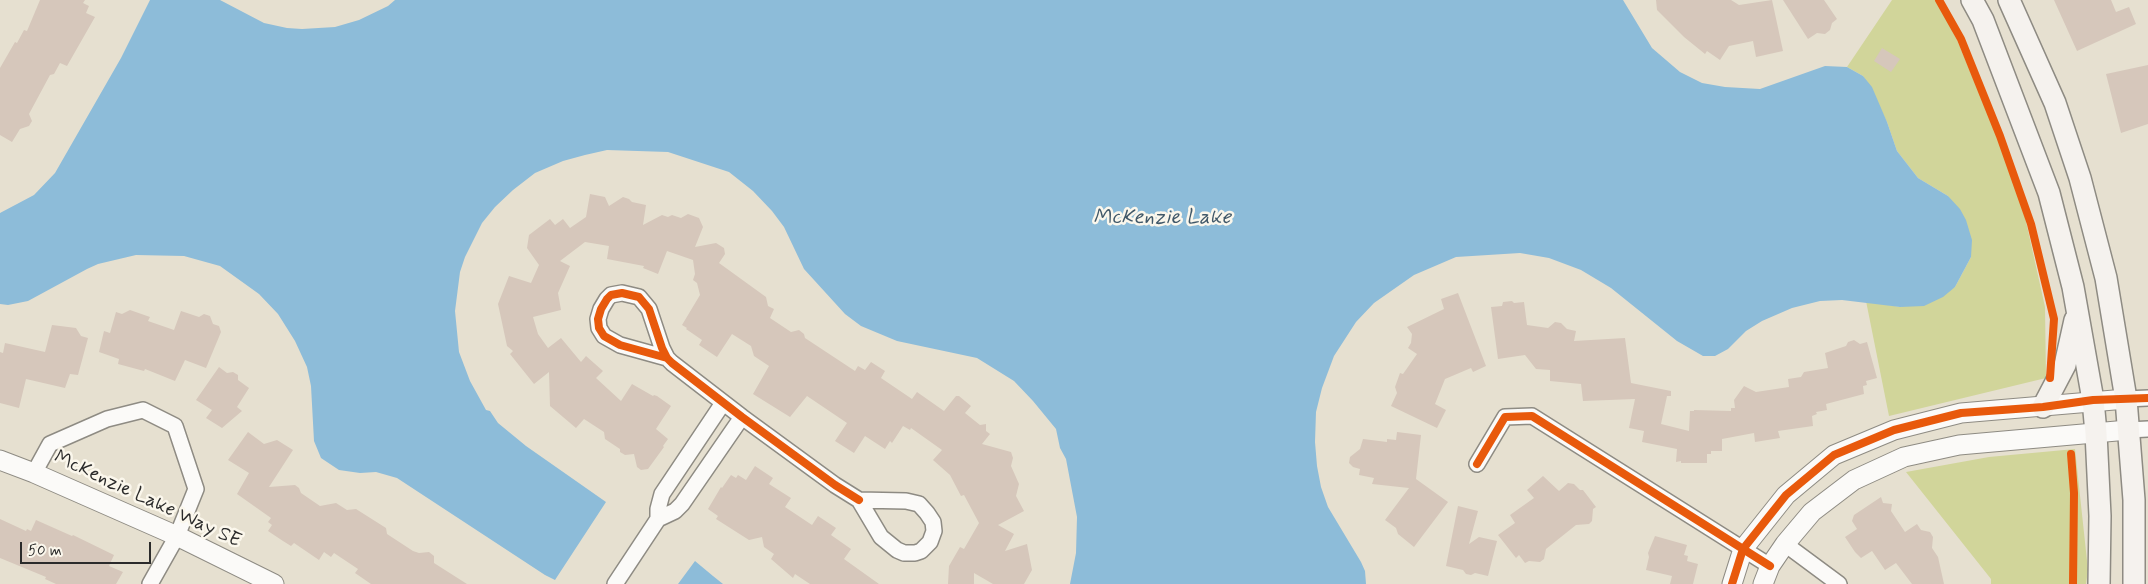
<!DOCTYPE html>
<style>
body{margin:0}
#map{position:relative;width:2148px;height:584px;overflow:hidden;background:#e6e0d0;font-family:Mynerve,sans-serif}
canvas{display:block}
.scale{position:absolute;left:20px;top:542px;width:131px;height:22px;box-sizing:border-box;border:2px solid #2b2b2b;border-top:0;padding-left:6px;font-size:15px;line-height:18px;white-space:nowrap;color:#2b2b2b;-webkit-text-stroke:4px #fbf7ec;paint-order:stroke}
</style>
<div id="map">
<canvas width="2148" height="584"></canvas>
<div class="scale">50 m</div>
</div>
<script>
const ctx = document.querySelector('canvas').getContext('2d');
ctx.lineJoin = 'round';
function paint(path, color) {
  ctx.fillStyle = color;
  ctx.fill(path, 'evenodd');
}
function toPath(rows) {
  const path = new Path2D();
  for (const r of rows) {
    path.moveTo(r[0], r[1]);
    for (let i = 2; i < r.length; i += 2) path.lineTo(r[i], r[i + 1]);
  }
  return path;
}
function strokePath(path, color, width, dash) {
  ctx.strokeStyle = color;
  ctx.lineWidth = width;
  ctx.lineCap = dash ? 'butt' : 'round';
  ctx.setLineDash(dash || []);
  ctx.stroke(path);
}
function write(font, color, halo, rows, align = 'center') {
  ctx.font = font + ' Mynerve,sans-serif';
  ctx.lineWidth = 5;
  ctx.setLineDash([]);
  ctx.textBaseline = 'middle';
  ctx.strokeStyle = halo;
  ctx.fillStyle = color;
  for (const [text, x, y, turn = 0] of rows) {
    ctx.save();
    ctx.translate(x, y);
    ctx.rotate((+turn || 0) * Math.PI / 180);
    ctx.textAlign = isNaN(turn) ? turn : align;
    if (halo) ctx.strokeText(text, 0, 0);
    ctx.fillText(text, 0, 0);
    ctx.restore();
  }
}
const green = toPath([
 [1892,0,1936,0,1958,42,2019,190,2045,307,2046,378,1889,416,1866,301,1900,307,1955,287,1971,257,1948,196,1918,178,1897,151,1887,122,1863,76,1847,67],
 [2075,449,2088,570,2086,584,1991,584,1991,579,1906,472,1989,457]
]);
const water = toPath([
 [150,0,220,0,264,23,287,28,302,29,335,27,359,20,388,6,395,0,1623,0,1652,48,1680,72,1702,83,1725,87,1760,89,1825,66,1847,67,1863,76,1872,87,1887,122,1897,151,1918,178,1948,196,1960,209,1966,220,1972,240,1971,257,1955,287,1943,297,1924,306,1900,307,1842,300,1820,301,1792,308,1762,321,1746,331,1728,349,1715,356,1703,356,1677,341,1611,288,1581,270,1549,258,1520,253,1456,257,1414,275,1374,303,1356,322,1334,356,1322,388,1316,412,1315,442,1317,466,1321,487,1328,507,1361,562,1365,571,1366,584,1070,584,1076,553,1077,517,1066,459,1060,448,1056,429,1033,401,1014,381,977,358,897,341,861,326,845,314,804,269,784,227,772,211,753,191,729,172,668,152,607,150,585,155,563,161,535,173,513,190,495,207,482,223,465,257,460,272,455,311,459,352,470,381,486,410,490,411,498,423,526,446,606,502,555,580,545,575,397,478,376,472,360,473,339,470,321,458,314,441,311,386,307,367,295,341,278,314,259,294,220,266,184,256,136,255,98,264,87,269,28,301,8,305,0,304,0,213,34,195,55,173,121,58],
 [695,561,713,576,723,584,678,584]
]);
const building = toPath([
 [40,0,85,0,83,3,89,6,86,13,95,17,67,66,60,63,54,74,50,75,29,114,32,121,29,126,20,129,12,142,0,135,0,68,15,42,17,43,24,30,27,31],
 [1656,0,1731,0,1739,5,1772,0,1783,51,1756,57,1753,41,1729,46,1720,60,1707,51,1705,54,1684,37,1657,10],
 [1783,0,1824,0,1837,19,1832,23,1830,30,1825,34,1817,33,1808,39],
 [2054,0,2111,0,2116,12,2129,7,2136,24,2077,51],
 [1882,48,1900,59,1891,72,1874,61],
 [2148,65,2148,124,2121,133,2106,74],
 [590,194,605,197,609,206,623,197,629,199,632,202,646,205,643,225,662,215,668,217,672,215,681,218,688,214,699,218,703,227,695,247,716,243,724,248,725,254,719,263,766,297,768,306,774,309,770,318,791,332,799,330,804,334,805,338,855,371,858,366,865,370,871,362,885,371,881,378,912,399,917,392,944,411,956,396,959,396,971,406,965,413,980,425,986,424,986,431,990,434,982,444,1011,452,1013,458,1011,466,1019,484,1016,496,1024,511,998,525,1014,534,1005,551,1027,544,1032,570,1024,584,993,584,974,573,974,584,948,584,949,566,960,547,964,549,979,523,964,495,961,496,950,475,933,460,942,450,911,428,910,430,903,426,892,443,890,441,885,449,865,436,854,453,835,441,847,423,807,396,790,417,753,394,769,366,754,356,751,346,732,334,717,357,699,345,702,340,686,329,687,328,682,325,700,295,697,283,693,280,695,274,693,260,667,251,658,274,643,268,644,266,607,259,609,246,585,242,560,261,570,266,558,293,561,310,533,317,538,334,548,348,561,338,581,362,586,356,603,371,596,378,621,401,632,384,653,396,654,395,657,396,671,406,656,429,668,439,663,446,664,447,648,469,641,470,637,467,634,454,625,455,620,452,620,449,605,439,604,432,584,419,576,428,550,406,549,372,534,384,510,354,513,351,507,346,498,304,509,276,531,283,539,265,527,248,529,235,550,219,555,225,563,219,570,228,586,217],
 [1458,293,1486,366,1473,372,1471,368,1445,379,1435,404,1446,410,1437,428,1391,406,1397,393,1395,387,1400,373,1403,374,1417,354,1408,348,1411,343,1412,334,1407,327,1444,309,1441,299],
 [1512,301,1514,303,1524,302,1527,325,1548,328,1555,322,1561,323,1567,329,1576,331,1574,341,1625,338,1631,383,1671,391,1671,396,1667,396,1661,424,1689,431,1690,411,1694,411,1694,410,1731,411,1731,408,1735,408,1734,400,1744,386,1756,392,1789,387,1788,379,1801,377,1804,372,1828,368,1825,353,1846,346,1848,342,1854,340,1860,344,1867,342,1877,378,1866,381,1867,385,1863,386,1864,394,1826,404,1827,410,1816,412,1817,414,1812,416,1813,426,1778,431,1780,438,1755,442,1754,433,1722,439,1722,451,1711,451,1711,454,1707,454,1707,463,1681,463,1681,461,1676,462,1677,449,1642,442,1644,431,1629,428,1635,399,1583,401,1581,384,1550,381,1550,370,1536,369,1525,355,1498,359,1491,307,1502,306,1503,302],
 [130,310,150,317,148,321,174,330,181,311,199,317,204,314,210,316,213,324,219,326,221,332,206,368,185,360,175,381,145,369,144,371,118,364,119,359,99,352,104,331,110,333,116,312,122,314],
 [52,325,76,328,81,336,88,338,78,375,70,374,65,388,26,379,19,408,0,403,0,352,3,353,5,343,45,352],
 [219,367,227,373,233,372,238,375,238,380,249,388,237,407,242,411,222,428,206,418,212,410,196,400],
 [248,432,264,444,277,440,293,450,269,487,295,485,299,488,301,493,320,506,336,503,347,510,356,509,386,528,387,534,413,551,419,553,429,552,434,556,434,563,467,584,371,584,355,573,358,569,334,553,331,557,324,552,319,560,294,543,291,546,283,541,268,531,272,525,268,522,271,518,237,494,249,473,228,460],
 [1397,432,1421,435,1416,479,1448,502,1414,547,1398,534,1396,528,1385,520,1409,488,1372,484,1374,478,1359,475,1360,469,1353,467,1349,463,1350,457,1360,449,1363,439,1387,442,1387,439,1396,440],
 [755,466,773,478,769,484,791,498,785,507,812,525,818,516,836,528,831,535,851,549,844,559,879,584,810,584,795,574,793,578,771,559,774,554,764,547,762,537,749,540,716,519,718,516,708,509,721,487,722,488,731,475,736,478,738,475,746,480],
 [1543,476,1559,491,1568,483,1574,484,1580,490,1583,490,1596,507,1593,509,1592,521,1589,524,1576,525,1546,549,1544,559,1540,562,1529,561,1525,563,1519,555,1516,558,1498,535,1515,523,1510,515,1534,498,1527,490],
 [1881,497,1883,503,1892,504,1891,511,1905,532,1917,524,1921,530,1930,532,1933,537,1932,548,1938,557,1944,584,1912,584,1896,563,1885,570,1872,551,1861,558,1855,552,1845,537,1857,529,1852,521,1854,515],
 [1458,506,1478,511,1469,544,1479,537,1497,541,1488,576,1475,573,1471,575,1466,574,1463,570,1446,566],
 [0,519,26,531,27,529,31,531,36,520,72,536,73,535,114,555,109,566,123,572,116,584,56,584,45,579,46,577,0,558],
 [1655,536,1687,545,1684,555,1688,556,1687,561,1698,564,1693,584,1670,584,1672,576,1646,570,1649,557,1648,553]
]);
const minor = toPath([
 [667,358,620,345,604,336,599,328,598,319,601,309,607,299,611,295,622,293,639,297,649,309,662,348,667,358,672,363,742,417,835,485,859,500],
 [2126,399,2148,398],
 [2128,430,2148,429],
 [1477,464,1505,417,1532,416,1770,566],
 [34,473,50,444,107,419,143,410,175,426,196,489,177,536,150,584],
 [859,500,906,501,919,504,927,513,933,522,934,531,930,542,921,551,915,553,904,553,897,550,881,537,859,500],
 [658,519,658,509,662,494,723,403],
 [1785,544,1839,584],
 [615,584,658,519,675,511,682,504,742,417]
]);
const tertiary = toPath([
 [0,460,34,473,177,536,274,584],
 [1732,584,1743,549,1786,495,1834,455,1894,430,1961,413,2126,399],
 [1763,584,1770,566,1785,544,1812,512,1854,480,1904,457,1959,445,2128,430]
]);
const secondary = toPath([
 [1972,0,1983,20,2049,193,2073,287,2093,400,2096,433,2100,516,2099,584],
 [2009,0,2055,103,2080,178,2106,278,2126,399,2134,500,2134,584],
 [2043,407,2065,365,2075,320]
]);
const cycleway = toPath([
 [1939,0,1961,39,2000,136,2031,224,2054,319,2050,378],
 [667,358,620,345,604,336,599,328,598,319,601,309,607,299,611,295,622,293,639,297,649,309,662,348,667,358,672,363,742,417,835,485,859,500],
 [2071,454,2074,493,2073,584],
 [1477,464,1505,417,1532,416,1770,566],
 [1732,584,1743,549,1786,495,1834,455,1894,430,1961,413,2043,407,2093,400,2148,398]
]);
const streetNames = [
 ["McKenzie Lake Way SE",147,500,25]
];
const waterNames = [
 ["McKenzie Lake",1162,219]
];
paint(green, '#d1d59a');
paint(water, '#8dbcd9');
paint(building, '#d6c7bb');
strokePath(minor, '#8e8b83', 18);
strokePath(tertiary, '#8e8b83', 21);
strokePath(secondary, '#8e8b83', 24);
strokePath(minor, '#fbfaf8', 15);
strokePath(tertiary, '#fbfaf8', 19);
strokePath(secondary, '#f5f2ee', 21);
strokePath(cycleway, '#e8590c', 8);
write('20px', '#2b2b2b', '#fbf7ec', streetNames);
write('italic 21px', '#405869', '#fbf7ec', waterNames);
</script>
